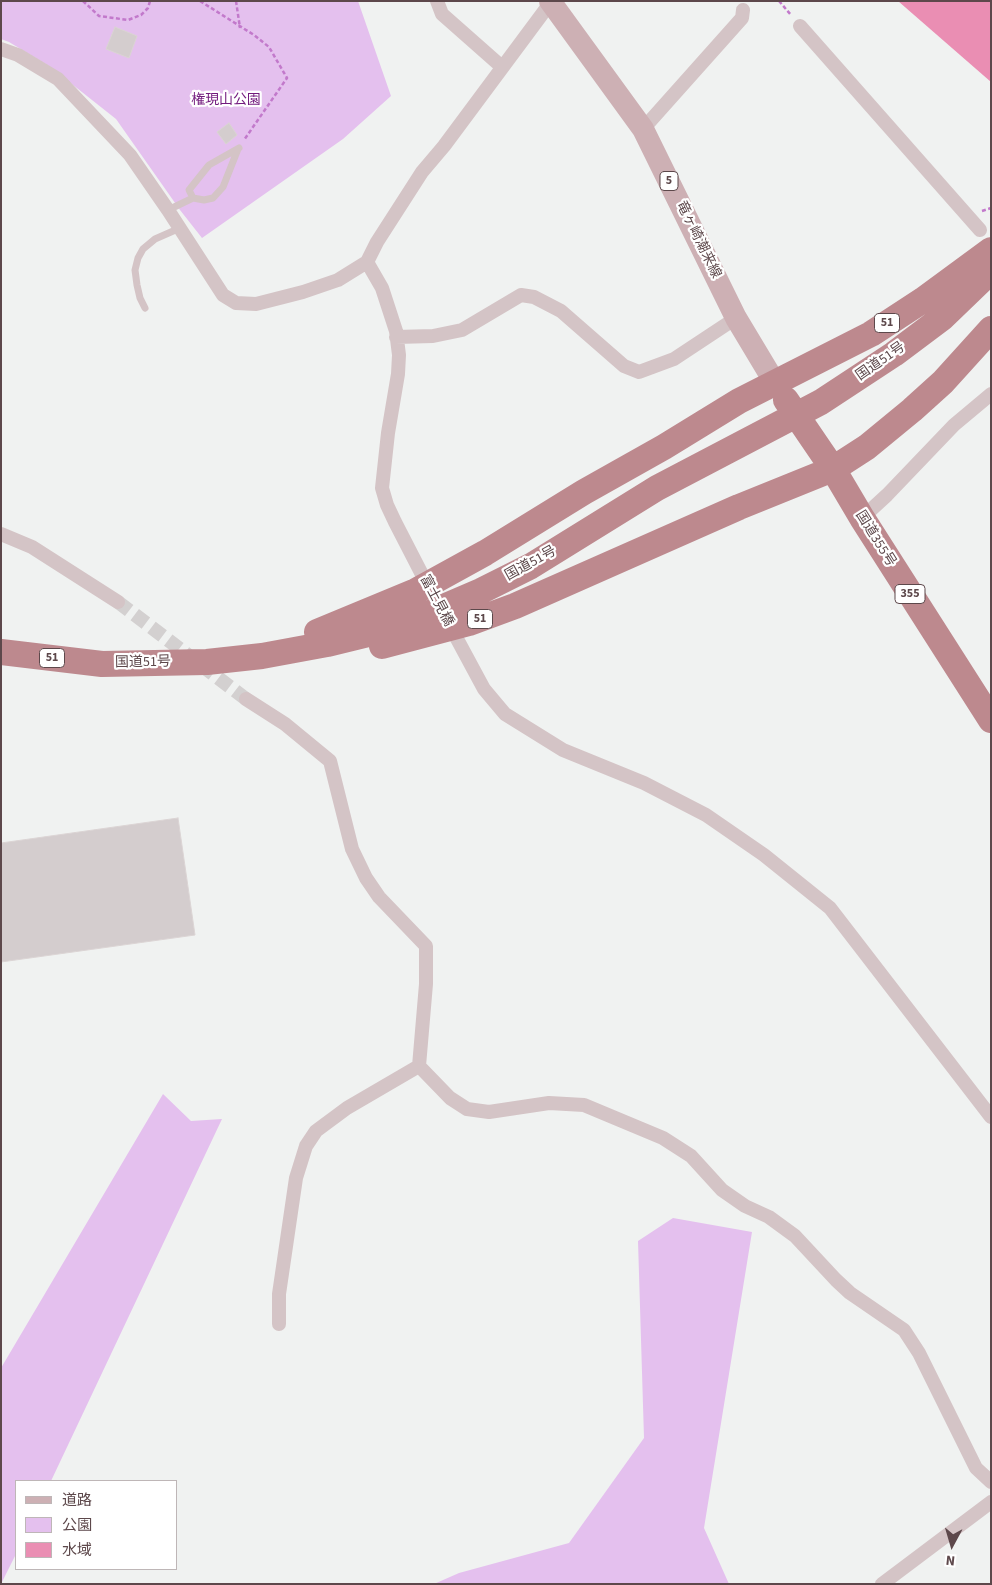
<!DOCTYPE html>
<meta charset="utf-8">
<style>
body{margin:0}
#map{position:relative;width:992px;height:1585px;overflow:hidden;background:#f0f2f1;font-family:"Source Sans 3","Noto Sans JP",sans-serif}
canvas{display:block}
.frame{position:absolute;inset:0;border:2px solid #5d484b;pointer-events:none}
.legend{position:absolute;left:15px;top:1480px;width:162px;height:90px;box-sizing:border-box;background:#fff;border:1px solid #beb6b7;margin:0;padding:6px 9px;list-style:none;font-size:15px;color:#5d484b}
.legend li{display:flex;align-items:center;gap:10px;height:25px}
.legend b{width:25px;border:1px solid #beb6b7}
.north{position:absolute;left:927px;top:1520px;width:50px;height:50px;-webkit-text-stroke:4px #fff;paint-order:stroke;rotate:186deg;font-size:14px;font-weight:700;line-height:20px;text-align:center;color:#5d484b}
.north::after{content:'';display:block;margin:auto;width:18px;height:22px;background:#5d484b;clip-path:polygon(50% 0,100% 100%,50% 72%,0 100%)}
</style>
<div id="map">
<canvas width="992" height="1585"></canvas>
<div class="frame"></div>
<ul class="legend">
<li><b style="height:6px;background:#cdb0b4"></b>道路</li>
<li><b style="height:14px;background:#e4c0ee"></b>公園</li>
<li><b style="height:14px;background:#ea8eb3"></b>水域</li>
</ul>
<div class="north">N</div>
</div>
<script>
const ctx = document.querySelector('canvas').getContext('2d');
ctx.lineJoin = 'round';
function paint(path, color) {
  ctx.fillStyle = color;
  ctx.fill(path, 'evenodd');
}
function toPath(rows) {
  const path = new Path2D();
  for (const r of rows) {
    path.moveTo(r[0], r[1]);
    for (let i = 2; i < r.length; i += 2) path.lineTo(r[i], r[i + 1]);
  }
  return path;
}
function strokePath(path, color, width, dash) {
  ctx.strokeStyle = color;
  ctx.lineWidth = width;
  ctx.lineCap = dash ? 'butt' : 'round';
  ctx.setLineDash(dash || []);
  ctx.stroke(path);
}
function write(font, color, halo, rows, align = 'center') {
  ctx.font = font + ' "Source Sans 3","Noto Sans JP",sans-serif';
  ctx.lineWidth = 4.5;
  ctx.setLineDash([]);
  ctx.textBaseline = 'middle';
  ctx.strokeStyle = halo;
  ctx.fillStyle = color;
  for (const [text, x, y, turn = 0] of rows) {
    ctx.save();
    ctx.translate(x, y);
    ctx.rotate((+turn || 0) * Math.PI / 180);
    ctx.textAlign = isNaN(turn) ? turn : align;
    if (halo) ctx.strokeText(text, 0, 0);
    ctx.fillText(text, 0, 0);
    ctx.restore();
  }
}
const green = toPath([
 [1,1,358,1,391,96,343,139,202,238,180,210,116,119,49,66,9,42,1,39],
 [163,1094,191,1121,222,1119,51,1481,16,1481,16,1554,1,1584,1,1368],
 [673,1218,752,1232,704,1528,729,1584,434,1584,459,1573,569,1543,644,1438,638,1241]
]);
const water = toPath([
 [898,1,991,1,991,82]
]);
const building = toPath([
 [115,27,137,36,129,58,106,49,115,27],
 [229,123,237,135,226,144,217,132,229,123],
 [178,818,195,935,1,962,1,843,178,818]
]);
const streetTunnel = toPath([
 [118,602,246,699]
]);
const path = toPath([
 [83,1,99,16,128,20,141,15,148,8,150,1],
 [200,1,254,35,269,47,287,78,244,140],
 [236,1,240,28],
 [779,1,791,15],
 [982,211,991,208]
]);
const lane = toPath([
 [238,149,223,187,213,198,204,200,193,198,189,190,209,165,239,148],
 [168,210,193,198],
 [145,308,140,298,137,285,135,270,138,258,143,249,155,239,180,228]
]);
const street = toPath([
 [437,1,442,14,502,67],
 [800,26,980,230],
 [1,49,18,55,58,79,130,155,168,210,223,295,236,303,256,304,303,292,338,280,367,262,377,242,422,172,444,146,551,2],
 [643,129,742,18,743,10],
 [367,262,382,288,396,331,399,355,398,374,388,433,382,488,387,505,395,522,430,590],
 [396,337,433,336,462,330,521,295,534,297,561,311,624,366,639,372,674,359,736,318],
 [862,518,887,495,954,425,991,394],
 [1,534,32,547,118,602],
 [449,624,484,689,505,714,563,750,644,783,706,815,764,855,830,908,991,1117],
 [246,699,285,724,330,761,352,849,366,878,379,897,426,946,426,984,419,1066,450,1098,467,1109,489,1112,549,1103,584,1105,663,1138,691,1156,722,1190,745,1206,769,1217,795,1236,836,1280,850,1293,904,1330,919,1353,976,1468,991,1482],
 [279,1324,279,1294,296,1178,306,1146,316,1131,347,1108,419,1066],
 [882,1584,991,1502]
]);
const primary = toPath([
 [550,1,643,129,736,318,775,383]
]);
const highway = toPath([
 [786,400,833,469,862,518,991,720],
 [317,632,416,591,485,553,584,492,664,447,739,401,871,334,923,300,991,250],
 [382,646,469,623,515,606,739,507,833,469,867,447,912,410,943,382,991,329],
 [1,652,102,664,207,662,262,656,327,644,376,632,432,612,481,591,531,566,657,488,821,402,894,354,942,318,991,271]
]);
const shields = [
 [669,181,18],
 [887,323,25],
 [910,594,30],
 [480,619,25],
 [52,658,25]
];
const shieldNames = [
 ["5",669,181],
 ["51",887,323],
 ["355",910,594],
 ["51",480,619],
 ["51",52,658]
];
const parkNames = [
 ["権現山公園",226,101]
];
const streetNames = [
 ["竜ヶ崎潮来線",698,240,64],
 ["国道51号",881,362,-35],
 ["国道355号",875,539,58],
 ["国道51号",531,564,-29],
 ["富士見橋",436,601,62],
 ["国道51号",143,663,-1]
];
paint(green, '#e4c0ee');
paint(water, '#ea8eb3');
paint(building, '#d4cdce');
strokePath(building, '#dbd4d4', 1);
strokePath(streetTunnel, '#d3d0d0', 14, [14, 7]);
strokePath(path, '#c279cb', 2.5, [4, 2.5]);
strokePath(lane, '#d4c4c6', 7);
strokePath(street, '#d4c4c6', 14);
strokePath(primary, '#cdb0b4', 22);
strokePath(highway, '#bd898e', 26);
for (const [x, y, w] of shields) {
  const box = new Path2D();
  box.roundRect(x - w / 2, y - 9.5, w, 19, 4);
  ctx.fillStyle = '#fff';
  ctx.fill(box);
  strokePath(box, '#5d484b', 1);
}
write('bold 12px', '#5d484b', null, shieldNames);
write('14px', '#721a7d', '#fff', parkNames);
write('14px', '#5d484b', '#fff', streetNames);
</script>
